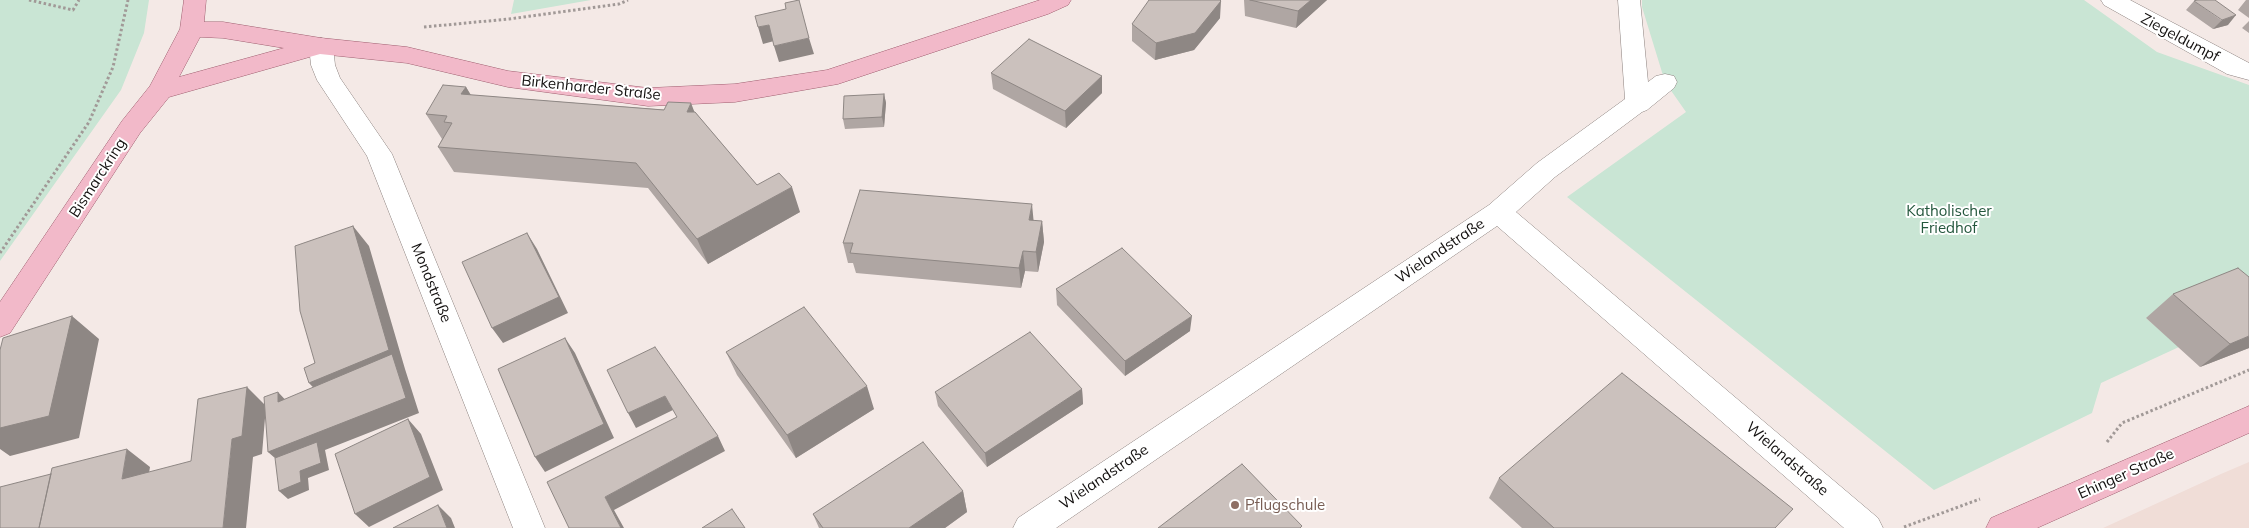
<!DOCTYPE html>
<meta charset="utf-8">
<style>
body{margin:0}
canvas{display:block;background:#f4e9e6}
</style>
<canvas width="2249" height="528"></canvas>
<script>
const ctx = document.querySelector('canvas').getContext('2d');
ctx.lineJoin = 'round';
function paint(path, color) {
  ctx.fillStyle = color;
  ctx.fill(path, 'evenodd');
}
function toPath(rows) {
  const path = new Path2D();
  for (const r of rows) {
    path.moveTo(r[0], r[1]);
    for (let i = 2; i < r.length; i += 2) path.lineTo(r[i], r[i + 1]);
  }
  return path;
}
function strokePath(path, color, width, dash) {
  ctx.strokeStyle = color;
  ctx.lineWidth = width;
  ctx.lineCap = dash ? 'butt' : 'round';
  ctx.setLineDash(dash || []);
  ctx.stroke(path);
}
function write(font, color, halo, rows, align = 'center') {
  ctx.font = font + ' Mulish,sans-serif';
  ctx.lineWidth = 4;
  ctx.setLineDash([]);
  ctx.textBaseline = 'middle';
  ctx.strokeStyle = halo;
  ctx.fillStyle = color;
  for (const [text, x, y, turn = 0] of rows) {
    ctx.save();
    ctx.translate(x, y);
    ctx.rotate((+turn || 0) * Math.PI / 180);
    ctx.textAlign = isNaN(turn) ? turn : align;
    if (halo) ctx.strokeText(text, 0, 0);
    ctx.fillText(text, 0, 0);
    ctx.restore();
  }
}
const built = toPath([
 [2249,462,2249,528,2103,528,2221,474]
]);
const green = toPath([
 [0,0,149,0,144,33,121,90,0,261],
 [514,0,591,0,511,14],
 [1642,0,2084,0,2157,52,2249,85,2249,318,2146,318,2179,347,2101,383,2092,413,1934,490,1567,197,1686,112,1665,82,1642,7]
]);
const path = toPath([
 [29,0,73,10,79,0],
 [424,27,509,19,619,4,628,0],
 [0,253,89,122,113,67,128,0],
 [2107,442,2122,423,2249,370],
 [1904,527,1980,499]
]);
const minor = toPath([
 [1618,0,1640,0,1648,82,1656,76,1665,74,1674,76,1677,82,1674,88,1647,110,1642,112,1555,177,1516,212,1878,518,1883,528,1844,528,1497,226,1056,528,1013,528,1018,518,1489,205,1537,163,1625,99,1618,0],
 [2101,0,2130,0,2249,63,2249,80,2227,74,2104,5,2101,0],
 [321,38,329,40,333,46,335,65,340,78,392,154,545,528,513,528,367,156,317,80,311,65,309,46,313,40,321,38]
]);
const major = toPath([
 [184,0,206,0,204,22,223,22,321,38,407,47,508,71,648,88,735,84,827,70,1040,0,1071,0,1068,5,1048,14,838,84,735,102,648,106,508,87,407,63,320,54,169,97,140,133,10,333,0,337,0,302,122,121,150,86,180,29,184,0],
 [200,37,223,38,284,48,179,77,200,37],
 [2249,406,2249,433,2037,528,1986,528,1991,518,2249,406]
]);
const wall = toPath([
 [1244,0,1327,0,1296,28,1245,16],
 [2246,0,2249,0,2249,18,2238,10],
 [2194,1,2228,25,2213,29,2186,10],
 [1220,18,1194,50,1155,60,1132,41,1132,24],
 [2249,21,2249,33,2242,28],
 [991,73,1102,76,1102,93,1066,128,993,89],
 [466,87,471,95,695,112,757,185,800,212,708,264,648,188,454,172,438,147,442,139,426,114],
 [884,94,886,103,884,127,845,129,843,119],
 [1033,221,1042,221,1044,242,1038,272,1025,271,1021,288,856,273,853,263,848,263,843,243],
 [1056,289,1190,331,1125,376,1057,305],
 [2173,294,2249,348,2200,367,2146,318],
 [726,352,874,409,796,458,737,375],
 [1082,389,1083,404,987,467,938,406,935,392],
 [1499,478,1776,528,1522,528,1489,498],
 [963,491,967,512,945,528,819,528,813,514]
]);
const shadedWall = toPath([
 [1311,0,1327,0,1296,28,1298,11],
 [1221,1,1220,18,1194,50,1155,60,1156,43],
 [2236,15,2228,25,2213,29,2222,20],
 [769,25,774,41,763,44,758,27],
 [809,38,814,54,779,62,774,46],
 [1102,76,1102,93,1066,128,1065,111],
 [466,87,481,113,461,94],
 [884,94,886,103,884,127,882,117],
 [691,103,701,129,687,112],
 [792,187,800,212,708,264,697,239],
 [1032,204,1034,225,1029,220],
 [1042,221,1044,242,1038,272,1036,252],
 [353,226,369,246,405,369,419,413,325,450,329,470,308,478,309,490,288,499,279,491,284,466,268,452,327,402,309,383],
 [527,233,537,249,568,313,503,343,492,328],
 [1023,251,1025,271,1021,288,1019,268],
 [72,316,99,339,79,438,10,456,0,449,0,428],
 [1192,316,1190,331,1125,376,1125,361],
 [2249,336,2249,348,2200,367,2230,344],
 [565,338,575,353,614,438,545,472,535,457],
 [867,386,874,409,796,458,787,435],
 [247,387,266,406,262,454,253,457,246,528,223,528,232,439],
 [1082,389,1083,404,987,467,985,453],
 [278,392,292,407,278,402],
 [665,396,673,410,636,428,628,413],
 [408,419,421,434,443,490,369,527,355,514],
 [718,436,725,451,614,510,624,528,621,528,605,497],
 [127,449,150,467,145,497,122,479],
 [963,491,967,512,945,528,909,528],
 [438,505,451,518,455,528,447,528]
]);
const building = toPath([
 [799,0,809,38,774,46,769,25,758,27,755,16,786,9,785,3,799,0],
 [1149,0,1220,0,1221,1,1195,33,1156,43,1132,24,1149,0],
 [1250,0,1311,0,1298,11,1250,0],
 [2197,0,2215,0,2236,15,2222,20,2194,1,2197,0],
 [1029,39,1102,76,1065,111,991,73,1029,39],
 [443,85,466,87,461,94,664,110,668,102,691,103,687,112,695,112,757,185,779,173,792,187,697,239,636,163,438,147,452,123,444,122,447,116,426,114,443,85],
 [884,94,882,117,843,119,844,96,884,94],
 [860,190,1032,204,1029,220,1042,221,1036,252,1023,251,1019,268,850,253,853,243,843,243,860,190],
 [353,226,389,350,309,383,304,368,315,363,300,311,295,246,353,226],
 [527,233,559,297,492,328,462,262,527,233],
 [1122,248,1192,316,1125,361,1056,289,1122,248],
 [2238,268,2249,277,2249,336,2230,344,2173,294,2238,268],
 [804,307,867,386,787,435,726,352,804,307],
 [72,316,49,416,0,428,0,350,3,338,72,316],
 [1030,332,1082,389,985,453,935,392,1030,332],
 [565,338,604,424,535,457,498,369,565,338],
 [655,347,718,436,605,497,621,528,569,528,547,482,677,417,665,396,628,413,607,370,655,347],
 [392,354,406,398,268,452,264,397,278,392,278,402,392,354],
 [1622,373,1793,509,1775,528,1554,528,1499,478,1622,373],
 [247,387,242,436,232,439,223,528,39,528,52,468,127,449,122,479,191,461,198,399,247,387],
 [408,419,430,477,355,514,335,454,408,419],
 [317,442,321,463,300,471,301,482,279,491,275,458,317,442],
 [923,442,963,491,909,528,823,528,813,514,923,442],
 [1242,464,1302,526,1300,528,1158,528,1242,464],
 [51,474,39,528,0,528,0,487,51,474],
 [438,505,447,528,393,528,438,505],
 [732,509,745,528,702,528,732,509]
]);
const markers = [
 [1235,505,5,"#8d6e63"]
];
const streetNames = [
 ["Ziegeldumpf",2180,38,28],
 ["Birkenharder Straße",591,88,6],
 ["Bismarckring",98,178,-57],
 ["Wielandstraße",1440,251,-34],
 ["Mondstraße",431,283,68],
 ["Wielandstraße",1787,459,41],
 ["Ehinger Straße",2126,474,-24],
 ["Wielandstraße",1104,477,-34]
];
const parkNames = [
 ["Katholischer",1949,211],
 ["Friedhof",1949,228]
];
const educationNames = [
 ["Pflugschule",1245,505]
];
paint(built, '#f0ddd7');
paint(green, '#c9e5d4');
strokePath(minor, '#8b817e', 1);
strokePath(major, '#9f5f70', 1);
strokePath(path, '#a19997', 3, [2.5, 2.5]);
paint(minor, '#fff');
paint(major, '#f2b9c9');
paint(wall, '#afa6a3');
paint(shadedWall, '#8e8784');
paint(building, '#cbc1bd');
strokePath(building, '#8e8784', 1);
for (const [x, y, r, color] of markers) {
  const dot = new Path2D();
  dot.arc(x, y, r, 0, 2 * Math.PI);
  ctx.fillStyle = color;
  ctx.fill(dot);
  strokePath(dot, '#fff', 2);
}
write('15px', '#13100f', '#fff', streetNames);
write('15px', '#24573d', '#fff', parkNames);
write('15px', '#785e54', '#fff', educationNames, 'left');
</script>
